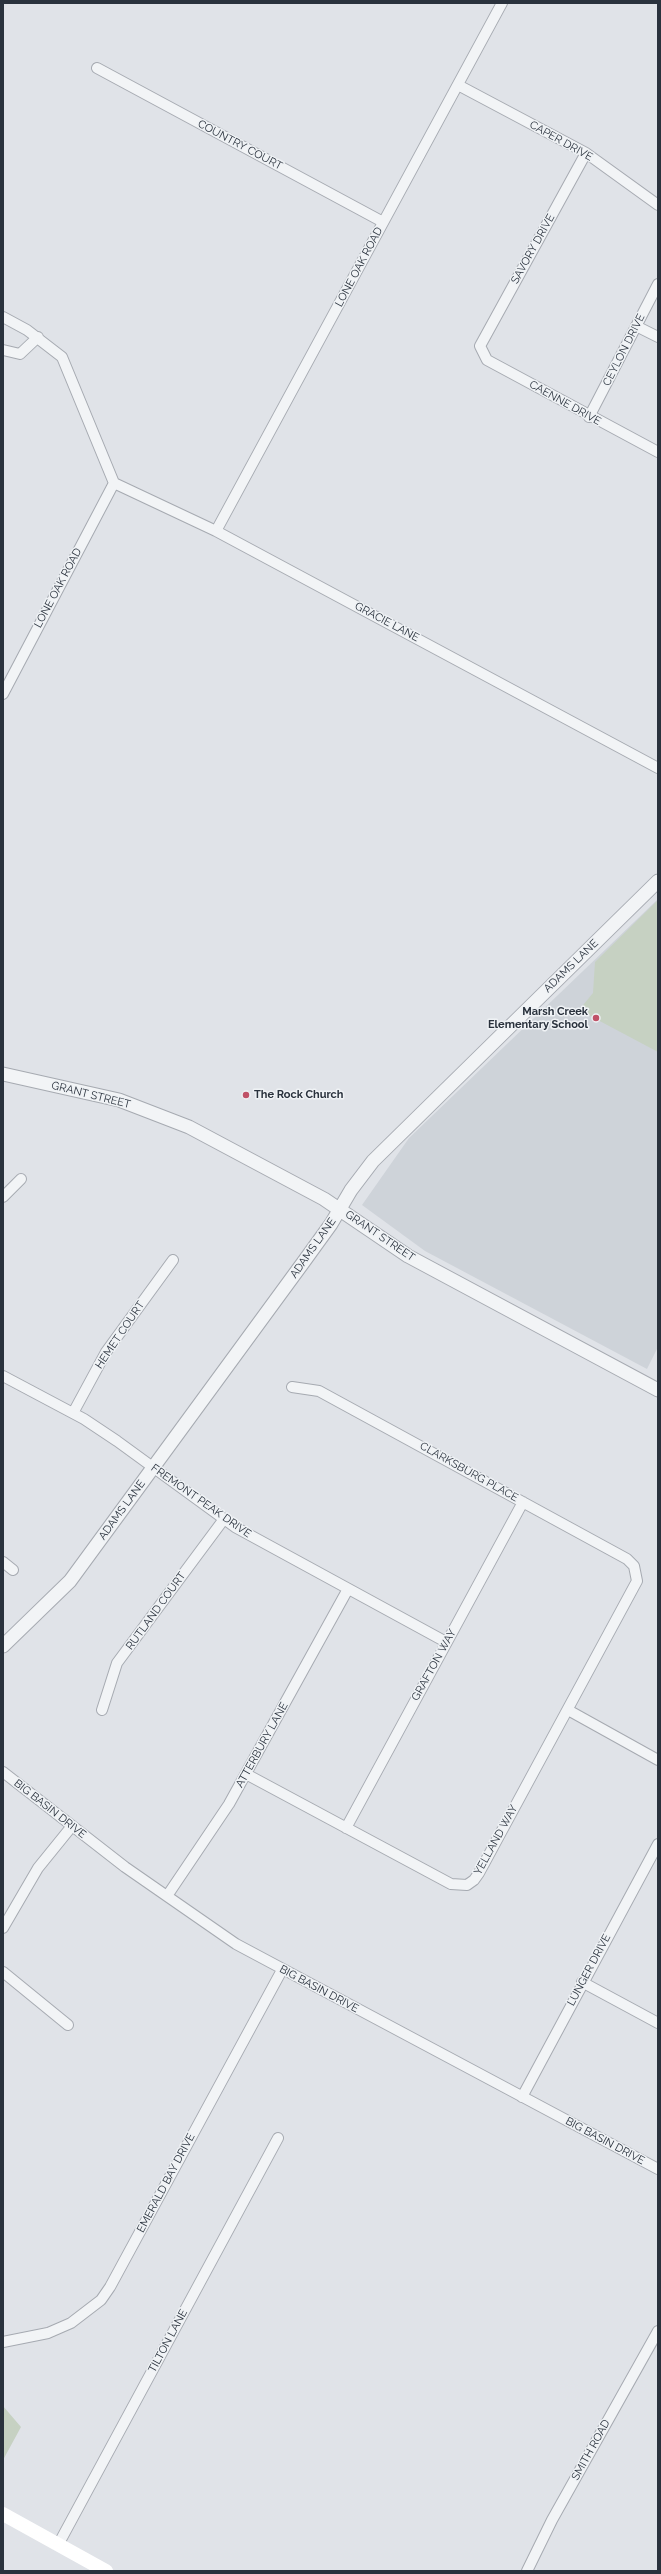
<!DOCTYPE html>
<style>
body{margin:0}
#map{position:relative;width:661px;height:2574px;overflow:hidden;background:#e0e3e8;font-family:Raleway,sans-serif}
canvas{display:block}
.frame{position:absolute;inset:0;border:4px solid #2a323d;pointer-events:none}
</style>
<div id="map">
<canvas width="661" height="2574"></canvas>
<div class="frame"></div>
</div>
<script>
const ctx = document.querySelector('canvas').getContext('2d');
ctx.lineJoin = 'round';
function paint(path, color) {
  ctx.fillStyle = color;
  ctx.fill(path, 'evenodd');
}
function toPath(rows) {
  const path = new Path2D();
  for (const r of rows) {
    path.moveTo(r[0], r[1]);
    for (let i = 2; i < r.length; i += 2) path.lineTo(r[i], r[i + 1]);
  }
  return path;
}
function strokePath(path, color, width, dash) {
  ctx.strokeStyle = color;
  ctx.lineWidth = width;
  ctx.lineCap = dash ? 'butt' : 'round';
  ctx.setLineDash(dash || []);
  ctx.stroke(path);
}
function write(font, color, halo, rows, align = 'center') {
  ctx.font = font + ' Raleway,sans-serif';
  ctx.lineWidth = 3;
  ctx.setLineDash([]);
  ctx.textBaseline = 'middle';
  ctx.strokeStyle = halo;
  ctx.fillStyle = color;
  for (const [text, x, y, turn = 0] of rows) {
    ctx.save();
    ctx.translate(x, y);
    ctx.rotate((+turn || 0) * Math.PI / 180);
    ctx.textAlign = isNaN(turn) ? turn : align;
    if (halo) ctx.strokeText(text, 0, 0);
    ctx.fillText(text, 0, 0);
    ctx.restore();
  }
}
const built = toPath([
 [658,899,658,1347,647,1369,425,1251,362,1205,409,1138]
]);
const green = toPath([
 [658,900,658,1052,579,1010,593,993,595,962],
 [3,2406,21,2427,3,2460]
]);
const minor = toPath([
 [97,68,383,222],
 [458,85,586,153,658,205],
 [586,153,480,346,487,360,658,452],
 [3,317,27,330,62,357,114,483],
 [636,326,658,337],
 [3,350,20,354,38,337],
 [589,417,658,284],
 [114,483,216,531,658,768],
 [216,531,502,3],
 [3,694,114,483],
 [3,1197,21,1179],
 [3,1376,84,1419,117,1441,235,1527,446,1642],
 [73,1413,106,1352,173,1260],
 [3,1562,13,1570],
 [102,1710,117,1663,224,1519],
 [568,1710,658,1760],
 [3,1772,125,1867,236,1944,658,2169],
 [246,1774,451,1884,467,1885,474,1880,479,1873,637,1581,634,1566,627,1559,319,1391,292,1387],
 [346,1828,523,1502],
 [167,1896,229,1804,348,1589],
 [3,1928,38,1868,72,1826],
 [3,1972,68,2025],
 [582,1982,658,2023],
 [522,2097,658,1844],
 [3,2342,48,2333,71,2323,101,2300,110,2287,282,1970],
 [58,2545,278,2138],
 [527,2571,552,2520,658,2331]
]);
const tertiary = toPath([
 [3,1074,119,1100,189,1127,324,1199,408,1256,658,1390],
 [3,1646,70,1581,305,1260,331,1224,351,1190,373,1161,658,881]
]);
const secondary = toPath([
 [3,2514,106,2571]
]);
const markers = [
 [596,1018,4,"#c05267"],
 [246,1095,4,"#c05267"]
];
const streetNames = [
 ["CAPER DRIVE",561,141,29],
 ["COUNTRY COURT",240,145,28],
 ["SAVORY DRIVE",533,249,-61],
 ["LONE OAK ROAD",359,267,-62],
 ["CEYLON DRIVE",624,350,-63],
 ["CAENNE DRIVE",565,403,29],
 ["LONE OAK ROAD",58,588,-62],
 ["GRACIE LANE",387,622,28],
 ["ADAMS LANE",571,966,-44],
 ["GRANT STREET",91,1095,14],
 ["GRANT STREET",380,1236,34],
 ["ADAMS LANE",313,1248,-55],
 ["HEMET COURT",120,1335,-56],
 ["CLARKSBURG PLACE",469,1472,29],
 ["FREMONT PEAK DRIVE",201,1501,35],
 ["ADAMS LANE",122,1510,-54],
 ["RUTLAND COURT",156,1611,-54],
 ["GRAFTON WAY",434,1665,-61],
 ["ATTERBURY LANE",262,1745,-61],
 ["BIG BASIN DRIVE",50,1809,38],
 ["YELLAND WAY",496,1840,-61],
 ["LUNGER DRIVE",589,1970,-62],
 ["BIG BASIN DRIVE",319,1989,28],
 ["BIG BASIN DRIVE",605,2141,28],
 ["EMERALD BAY DRIVE",166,2183,-62],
 ["TILTON LANE",168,2341,-62],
 ["SMITH ROAD",591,2450,-61]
];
const poiNames = [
 ["Marsh Creek",588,1012],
 ["Elementary School",588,1025],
 ["The Rock Church",254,1095,"left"]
];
paint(built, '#ced3d9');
paint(green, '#c6d1c2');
strokePath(minor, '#a6aab1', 12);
strokePath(tertiary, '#a6aab1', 15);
strokePath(minor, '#f2f4f6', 10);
strokePath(tertiary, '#f2f4f6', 13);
strokePath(secondary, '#fff', 14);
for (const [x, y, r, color] of markers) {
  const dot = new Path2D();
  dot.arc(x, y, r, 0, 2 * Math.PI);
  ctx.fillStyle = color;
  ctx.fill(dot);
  strokePath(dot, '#eff2f5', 1.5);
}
write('11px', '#2a323d', '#eff2f5', streetNames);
write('bold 11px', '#2a323d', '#eff2f5', poiNames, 'right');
</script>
